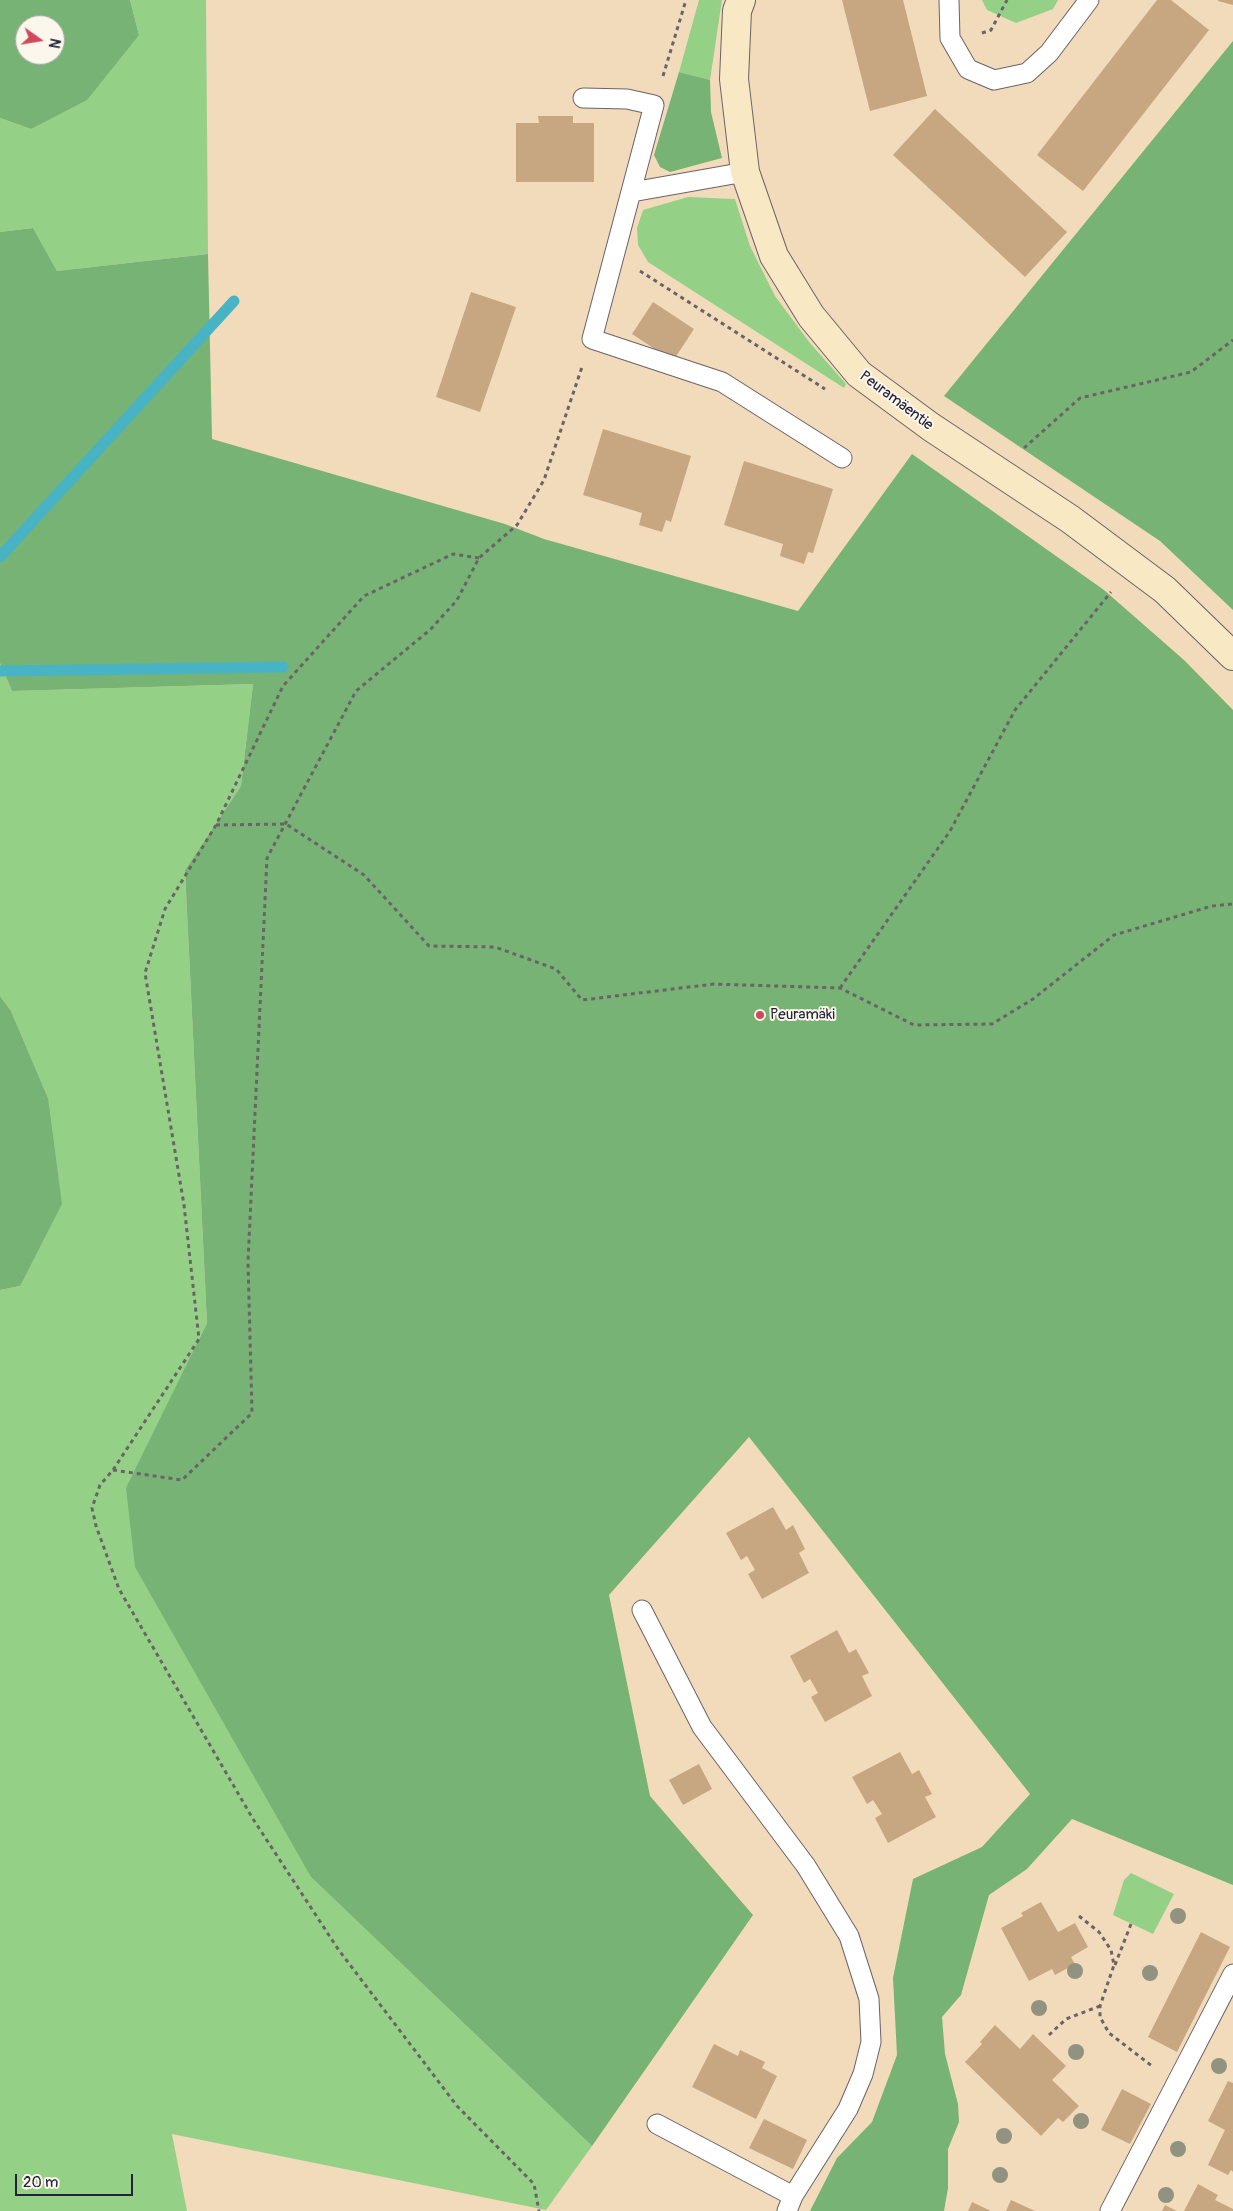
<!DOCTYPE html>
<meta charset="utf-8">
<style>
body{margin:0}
#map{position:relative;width:1233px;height:2211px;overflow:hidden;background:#f2dbbb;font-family:Pangolin,sans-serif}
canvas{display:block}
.north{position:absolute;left:15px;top:15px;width:50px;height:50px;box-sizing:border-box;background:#fbf7ec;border:1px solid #a4a2a5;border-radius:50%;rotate:103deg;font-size:14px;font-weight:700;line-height:20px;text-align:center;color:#22223b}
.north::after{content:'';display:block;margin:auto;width:18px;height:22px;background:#d1495b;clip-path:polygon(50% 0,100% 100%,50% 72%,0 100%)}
.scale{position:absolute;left:15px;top:2174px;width:118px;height:22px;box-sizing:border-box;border:2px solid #22223b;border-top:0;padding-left:6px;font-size:15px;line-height:18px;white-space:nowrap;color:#22223b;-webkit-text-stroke:4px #fbf7ec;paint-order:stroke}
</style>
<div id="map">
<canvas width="1233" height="2211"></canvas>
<div class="north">N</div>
<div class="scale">20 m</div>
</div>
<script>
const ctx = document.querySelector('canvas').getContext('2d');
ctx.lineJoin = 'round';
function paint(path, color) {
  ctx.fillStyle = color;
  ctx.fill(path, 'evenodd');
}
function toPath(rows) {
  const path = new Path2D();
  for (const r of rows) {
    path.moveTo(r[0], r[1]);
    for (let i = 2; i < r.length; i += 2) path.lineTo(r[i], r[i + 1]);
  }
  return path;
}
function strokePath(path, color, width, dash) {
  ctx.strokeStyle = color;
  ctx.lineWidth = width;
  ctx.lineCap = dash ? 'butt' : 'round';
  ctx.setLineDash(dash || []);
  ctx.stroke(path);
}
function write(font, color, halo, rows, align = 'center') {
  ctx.font = font + ' Pangolin,sans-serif';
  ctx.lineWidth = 4;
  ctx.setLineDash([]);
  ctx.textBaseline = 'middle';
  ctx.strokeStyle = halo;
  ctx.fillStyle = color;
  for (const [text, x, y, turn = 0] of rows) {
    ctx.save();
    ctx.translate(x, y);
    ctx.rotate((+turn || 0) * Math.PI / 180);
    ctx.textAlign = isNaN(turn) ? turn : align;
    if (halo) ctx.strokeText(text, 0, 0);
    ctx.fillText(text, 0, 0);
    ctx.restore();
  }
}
const green = toPath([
 [130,0,206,0,208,254,57,271,33,228,0,232,0,118,31,129,139,35],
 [699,0,722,0,710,80,679,72],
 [982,0,1058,0,1053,9,1016,23,987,10],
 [688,197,735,199,750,246,775,296,810,343,846,384,844,388,648,262,638,245,637,228,643,210],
 [0,663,12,691,253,684,241,786,185,870,207,1323,199,1339,311,1877,592,2146,546,2210,172,2134,187,2211,0,2211,0,1290,20,1286,48,1098,11,1011,0,996],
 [1131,1873,1174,1894,1153,1934,1113,1915,1124,1880]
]);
const forest = toPath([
 [0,0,130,0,139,35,87,100,31,129,0,118],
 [25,25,55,25,55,55,25,55],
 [1233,41,1233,610,1160,541,944,396],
 [679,72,710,80,711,112,722,158,670,172,660,167,654,155],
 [33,228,57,271,208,254,212,439,505,524,544,539,798,611,912,454,1104,590,1184,660,1233,710,1233,1885,1072,1819,1027,1869,989,1895,961,1995,942,2017,945,2054,958,2104,959,2122,948,2149,948,2188,944,2211,810,2211,837,2158,872,2122,897,2055,893,1978,913,1879,982,1847,1030,1794,749,1437,609,1595,650,1796,753,1915,592,2146,311,1877,135,1567,126,1488,207,1323,185,870,241,786,253,684,12,691,0,663,0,232],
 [0,996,11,1011,48,1098,62,1204,20,1286,0,1290]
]);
const stream = toPath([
 [0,557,234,301],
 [0,671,283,667]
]);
const building = toPath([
 [842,0,903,0,927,96,870,111],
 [1157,0,1171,0,1209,30,1083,191,1037,155],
 [1233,0,1233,5,1218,1,1218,0],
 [935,109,1067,232,1025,277,893,155],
 [538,116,573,116,573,123,594,123,594,182,516,182,516,123,539,123],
 [471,292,516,307,480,412,436,397],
 [653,302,694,329,673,361,632,334],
 [603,429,691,456,671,522,666,520,662,532,639,525,642,513,583,495],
 [744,461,833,489,813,553,808,552,804,564,780,556,783,544,724,525],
 [773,1507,786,1530,793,1525,805,1549,799,1553,809,1573,762,1599,748,1574,755,1570,747,1556,741,1560,726,1533],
 [837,1630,849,1653,856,1649,869,1673,862,1676,872,1696,825,1722,811,1697,818,1693,810,1679,804,1683,790,1656],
 [900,1752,912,1774,919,1770,932,1794,925,1797,936,1817,888,1843,875,1818,882,1814,873,1800,867,1804,852,1777],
 [699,1764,712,1789,683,1805,669,1780],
 [1041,1902,1058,1932,1075,1923,1088,1947,1071,1957,1075,1964,1055,1975,1052,1969,1029,1981,1001,1928,1023,1916,1021,1913],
 [1201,1932,1230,1947,1177,2052,1148,2037],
 [995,2025,1020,2049,1033,2034,1066,2066,1052,2080,1079,2106,1063,2122,1058,2118,1041,2136,965,2062,982,2044,980,2042],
 [714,2044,738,2056,740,2050,765,2062,762,2068,777,2076,756,2119,692,2087],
 [1228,2081,1233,2083,1233,2172,1231,2170,1228,2175,1208,2165,1225,2130,1208,2121],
 [1122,2089,1151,2104,1130,2144,1101,2130],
 [764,2119,807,2140,793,2169,749,2148],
 [1198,2184,1218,2195,1215,2200,1233,2209,1233,2211,1184,2211],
 [1011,2200,1035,2211,1006,2211],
 [972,2202,991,2211,968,2211],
 [1165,2205,1177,2211,1162,2211]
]);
const path = toPath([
 [982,33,991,30,1007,0],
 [663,76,686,0],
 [640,271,825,389],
 [1024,448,1080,398,1191,372,1233,340],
 [479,558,453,554,364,596,283,686,216,825,165,909,145,973,184,1205,199,1339,113,1470,100,1485,92,1508,96,1526,119,1589,253,1819,338,1949,457,2106,534,2184,539,2211],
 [216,825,286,824,364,875,429,946,495,947,556,969,582,1000,714,984,840,988,914,1025,992,1024,1033,999,1114,935,1212,906,1233,904],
 [840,988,950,831,1015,710,1111,592],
 [113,1470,182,1480,252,1413,248,1262,267,858,356,691,431,629,457,600,479,558,517,525,544,480,582,367],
 [1079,1916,1099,1932,1111,1950,1114,1965,1100,2006,1100,2017,1109,2033,1152,2066],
 [1115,1965,1131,1924],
 [1049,2035,1066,2019,1100,2006]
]);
const lane = toPath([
 [949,0,950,38,968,69,994,80,1027,73,1049,53,1089,0],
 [583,98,627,99,654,105,592,339,722,382,842,458],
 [632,192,745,172],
 [642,1610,702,1727,806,1866,849,1936,869,1999,871,2042,863,2074,848,2109,793,2196,787,2211],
 [657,2124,793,2196],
 [1110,2211,1233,1974]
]);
const secondary = toPath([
 [741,0,737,11,734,79,745,172,774,256,811,316,859,374,931,427,1070,519,1165,590,1233,656]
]);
const trees = [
 [1178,1916],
 [1075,1971],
 [1150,1973],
 [1039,2008],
 [1076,2052],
 [1219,2066],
 [1081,2121],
 [1004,2136],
 [1178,2149],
 [1000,2175],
 [1166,2195]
];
const markers = [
 [760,1015,5,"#d1495b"]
];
const streetNames = [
 ["Peuramäentie",896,401,37]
];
const poiNames = [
 ["Peuramäki",770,1015]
];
paint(green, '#94d187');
paint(forest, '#77b374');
strokePath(stream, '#47b3c4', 11);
paint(building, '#c7a782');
strokePath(lane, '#6b6368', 21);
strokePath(secondary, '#6b6368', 30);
strokePath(path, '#6b6368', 3, [4, 4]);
strokePath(lane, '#fff', 19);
strokePath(secondary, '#f8e8c3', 28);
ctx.fillStyle = '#929281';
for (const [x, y] of trees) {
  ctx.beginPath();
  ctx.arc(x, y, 8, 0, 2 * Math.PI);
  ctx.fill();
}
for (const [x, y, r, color] of markers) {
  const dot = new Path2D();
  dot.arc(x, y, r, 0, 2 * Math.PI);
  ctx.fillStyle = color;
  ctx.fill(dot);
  strokePath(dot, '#fbf7ec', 2);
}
write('15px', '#22223b', '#fbf7ec', streetNames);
write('15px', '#22223b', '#fbf7ec', poiNames, 'left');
</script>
